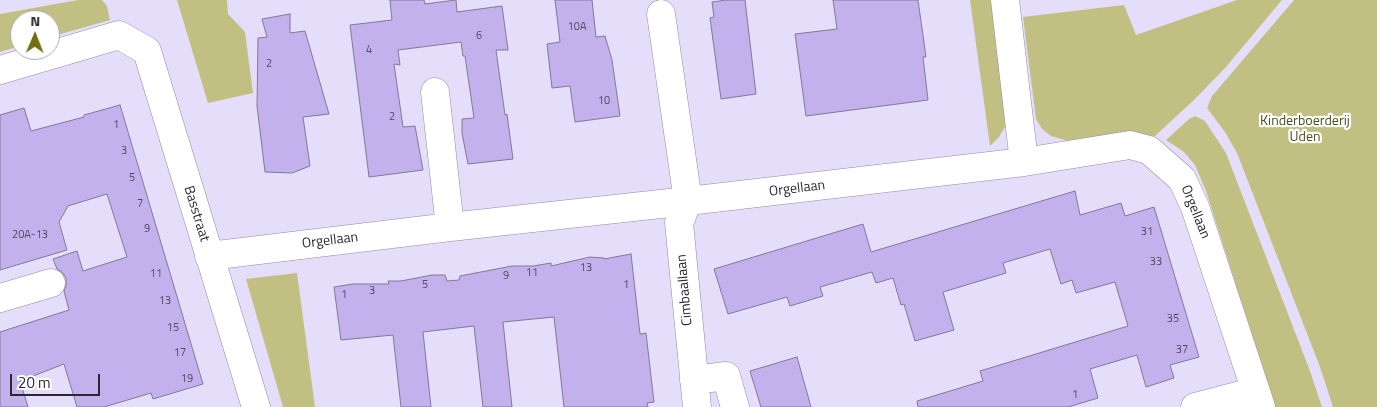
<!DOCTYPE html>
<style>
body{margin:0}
#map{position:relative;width:1377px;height:407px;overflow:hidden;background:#e5defb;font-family:"Titillium Web",sans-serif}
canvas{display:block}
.north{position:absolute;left:10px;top:10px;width:50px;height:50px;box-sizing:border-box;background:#fff;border:1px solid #aaa9ad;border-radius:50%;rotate:1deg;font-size:14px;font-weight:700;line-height:20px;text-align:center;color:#2a2732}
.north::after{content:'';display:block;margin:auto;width:18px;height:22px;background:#726f10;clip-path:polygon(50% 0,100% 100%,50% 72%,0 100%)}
.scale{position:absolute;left:10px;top:374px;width:90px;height:22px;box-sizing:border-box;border:2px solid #2a2732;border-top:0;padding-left:6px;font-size:15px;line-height:18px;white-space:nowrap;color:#2a2732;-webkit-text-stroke:4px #fff;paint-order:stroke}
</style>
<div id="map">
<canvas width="1377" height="407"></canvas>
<div class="north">N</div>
<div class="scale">20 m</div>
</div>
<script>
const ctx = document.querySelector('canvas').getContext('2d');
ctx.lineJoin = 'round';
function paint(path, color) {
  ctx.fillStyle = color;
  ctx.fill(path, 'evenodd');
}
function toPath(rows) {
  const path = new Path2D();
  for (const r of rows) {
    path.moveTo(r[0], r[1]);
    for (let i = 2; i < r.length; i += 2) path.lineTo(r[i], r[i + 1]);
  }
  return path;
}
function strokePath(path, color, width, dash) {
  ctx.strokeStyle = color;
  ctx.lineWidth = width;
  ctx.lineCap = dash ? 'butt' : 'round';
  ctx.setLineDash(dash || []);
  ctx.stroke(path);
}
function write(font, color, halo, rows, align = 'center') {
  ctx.font = font + ' "Titillium Web",sans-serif';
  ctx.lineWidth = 4.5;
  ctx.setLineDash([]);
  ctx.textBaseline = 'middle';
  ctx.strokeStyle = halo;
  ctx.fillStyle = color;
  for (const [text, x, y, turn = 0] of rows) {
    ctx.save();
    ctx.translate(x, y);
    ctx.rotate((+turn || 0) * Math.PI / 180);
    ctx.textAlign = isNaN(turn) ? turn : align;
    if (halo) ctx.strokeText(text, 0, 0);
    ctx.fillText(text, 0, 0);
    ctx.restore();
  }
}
const green = toPath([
 [78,0,102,0,107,6,110,20,50,37,50,20,20,20,20,46,0,52,0,14],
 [177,0,227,0,228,14,245,32,253,93,208,103],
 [970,0,992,0,1007,112,1006,125,999,137,990,146],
 [1237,0,1282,0,1226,67,1195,99,1155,136,1130,134,1068,141,1051,136,1042,129,1036,119,1023,17,1124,5,1136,35],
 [1294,0,1377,0,1377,407,1333,407,1320,367,1237,153,1225,132,1207,108,1212,96],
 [1195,116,1205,121,1226,153,1310,371,1322,407,1275,407,1206,191,1195,165,1184,152,1166,140,1189,119],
 [297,273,315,407,283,407,246,279]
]);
const building = toPath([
 [390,0,424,0,425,4,456,0,457,12,502,6,508,50,496,50,505,115,507,114,513,159,468,164,462,133,462,119,474,118,465,56,463,56,461,42,398,50,400,65,394,64,403,127,415,126,423,170,369,177,350,25,392,20,390,0],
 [555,0,592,0,596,37,605,36,612,60,620,116,575,122,570,86,552,88,547,44,560,42,555,0],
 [727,0,745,0,756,94,721,99,710,18,714,17,712,2,727,0],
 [833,0,918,0,926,57,923,57,928,100,806,116,795,34,837,29,833,0],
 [290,14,290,33,305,31,329,114,303,117,310,166,292,173,265,172,257,106,258,38,267,37,262,19,290,14],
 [120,105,203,384,153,399,151,393,104,407,77,407,64,364,20,381,28,407,0,407,0,332,69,310,64,291,66,286,66,278,62,272,57,269,53,259,77,251,83,271,127,257,107,194,68,206,59,222,67,250,0,270,0,115,24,108,31,131,84,117,84,115,120,105],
 [1075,191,1080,215,1121,203,1125,216,1154,207,1199,357,1170,365,1174,378,1146,387,1137,355,1090,369,1098,398,1068,407,918,407,917,401,983,381,980,371,1128,326,1115,282,1076,293,1072,280,1061,284,1050,249,1003,263,1006,273,943,292,954,330,915,341,904,304,901,305,893,278,876,283,872,272,820,287,823,296,790,306,787,297,728,314,714,269,863,224,871,252,1075,191],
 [631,254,640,334,646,333,654,402,647,403,648,407,564,407,554,317,503,322,512,407,483,407,474,326,423,332,431,407,401,407,393,335,341,340,334,287,353,284,389,284,388,281,401,281,432,275,445,275,447,281,459,280,460,276,512,266,533,266,551,263,551,266,590,257,604,258,604,259,631,254],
 [797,357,811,407,761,407,750,371,797,357]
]);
const minor = toPath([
 [1005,0,1024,162],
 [661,14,688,201],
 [0,70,119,35,147,51,256,407],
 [435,92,450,227],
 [688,201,679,223,697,407],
 [209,256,450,227,688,201,1024,162,1130,145,1149,150,1182,179,1195,207,1261,407],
 [0,298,51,283],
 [694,380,726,376,735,407],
 [1195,407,1256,391]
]);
const numberNames = [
 ["10A",577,27],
 ["6",479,36],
 ["4",369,50],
 ["2",269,64],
 ["10",604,101],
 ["2",392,117],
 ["1",116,125],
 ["3",124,151],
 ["5",132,178],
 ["7",140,204],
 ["9",147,229],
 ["31",1147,232],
 ["20A-13",30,235],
 ["33",1156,262],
 ["13",586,268],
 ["11",532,273],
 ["11",156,274],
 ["9",506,276],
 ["5",425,285],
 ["1",626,285],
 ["3",372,291],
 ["1",344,295],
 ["13",165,301],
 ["35",1173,319],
 ["15",173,328],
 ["37",1182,350],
 ["17",180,353],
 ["19",187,379],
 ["1",1075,395]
];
const parkNames = [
 ["Kinderboerderij",1305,122],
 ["Uden",1305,138]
];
const streetNames = [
 ["Orgellaan",797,189,-7],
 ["Orgellaan",1195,212,68],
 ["Basstraat",196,214,73],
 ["Orgellaan",330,241,-7],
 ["Cimbaallaan",685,290,-95]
];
paint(green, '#c1c082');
paint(building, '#c2b1ec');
strokePath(building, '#807994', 1);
strokePath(minor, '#918aa5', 29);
strokePath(minor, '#fff', 28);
write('11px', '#504a60', null, numberNames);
write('14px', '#4f4e1e', '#fff', parkNames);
write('14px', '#2a2732', '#fff', streetNames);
</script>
